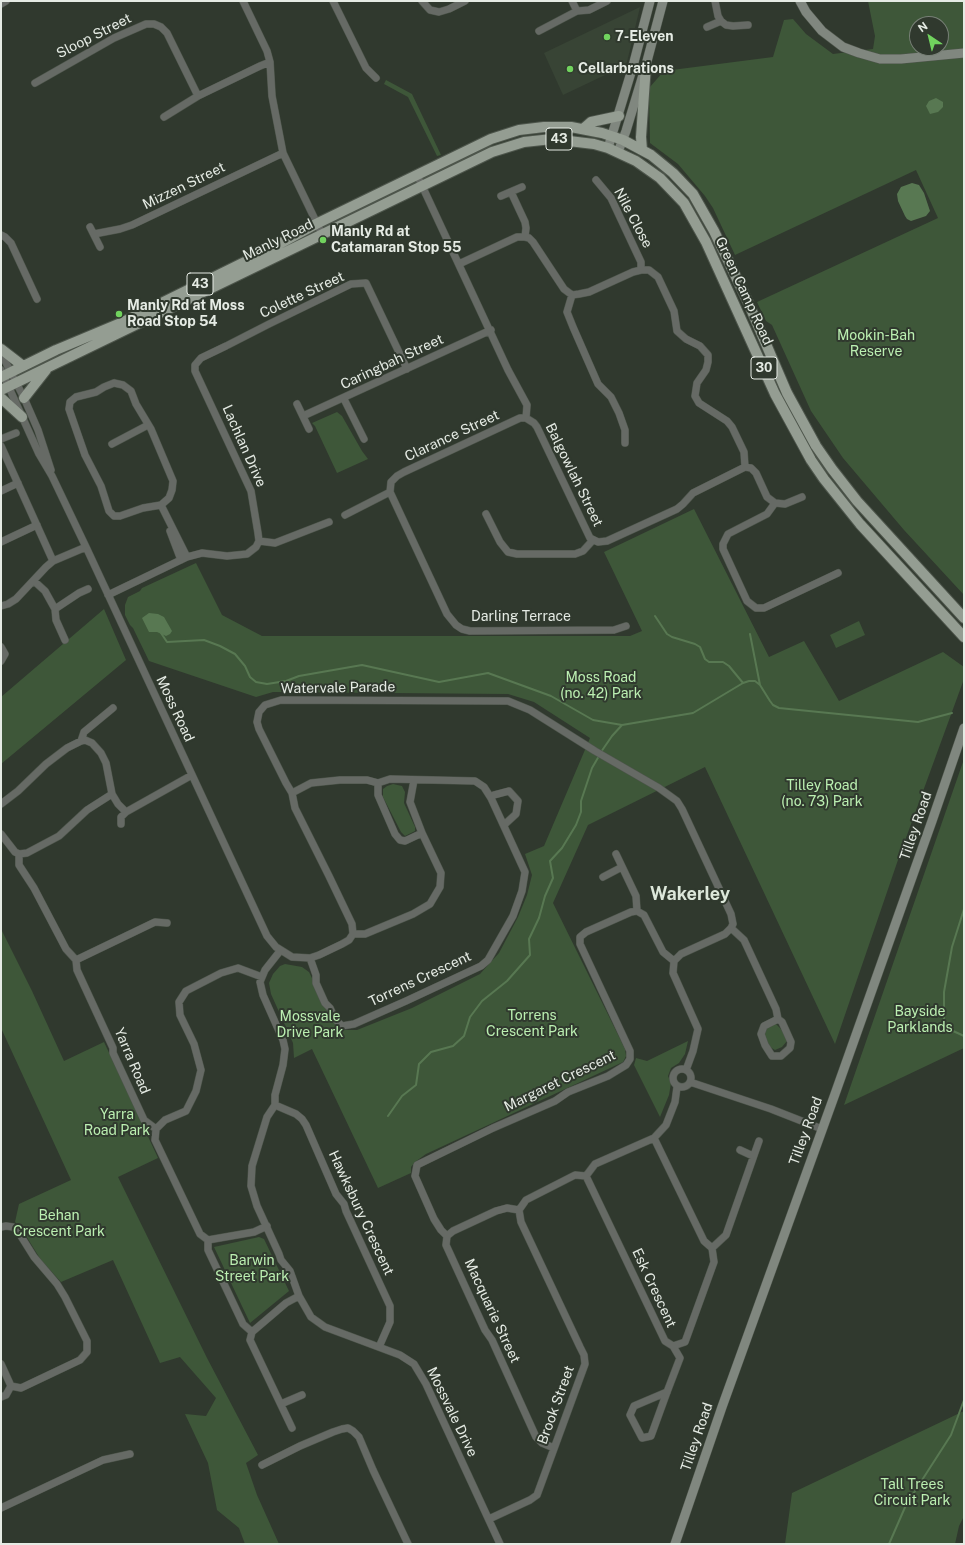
<!DOCTYPE html>
<style>
body{margin:0}
#map{position:relative;width:965px;height:1545px;overflow:hidden;background:#30392e;font-family:"Public Sans",sans-serif}
canvas{display:block}
.frame{position:absolute;inset:0;border:2px solid #e5ebe4;pointer-events:none}
.north{position:absolute;left:909px;top:16px;width:40px;height:40px;box-sizing:border-box;background:#30392e;border:1px solid #788077;border-radius:50%;rotate:325deg;font-size:11px;font-weight:700;line-height:16px;text-align:center;color:#e5ebe4}
.north::after{content:'';display:block;margin:auto;width:14px;height:18px;background:#71d35e;clip-path:polygon(50% 0,100% 100%,50% 72%,0 100%)}
</style>
<div id="map">
<canvas width="965" height="1545"></canvas>
<div class="frame"></div>
<div class="north">N</div>
</div>
<script>
const ctx = document.querySelector('canvas').getContext('2d');
ctx.lineJoin = 'round';
function paint(path, color) {
  ctx.fillStyle = color;
  ctx.fill(path, 'evenodd');
}
function toPath(rows) {
  const path = new Path2D();
  for (const r of rows) {
    if (r.length === 3) {
      path.moveTo(r[0] + r[2], r[1]);
      path.arc(r[0], r[1], r[2], 0, 2 * Math.PI);
      continue;
    }
    path.moveTo(r[0], r[1]);
    for (let i = 2; i < r.length; i += 2) path.lineTo(r[i], r[i + 1]);
  }
  return path;
}
function strokePath(path, color, width, dash) {
  ctx.strokeStyle = color;
  ctx.lineWidth = width;
  ctx.lineCap = dash ? 'butt' : 'round';
  ctx.setLineDash(dash || []);
  ctx.stroke(path);
}
function write(font, color, halo, rows, align = 'center') {
  ctx.font = font + ' "Public Sans",sans-serif';
  ctx.lineWidth = 4;
  ctx.setLineDash([]);
  ctx.textBaseline = 'middle';
  ctx.strokeStyle = halo;
  ctx.fillStyle = color;
  for (const [text, x, y, turn = 0] of rows) {
    ctx.save();
    ctx.translate(x, y);
    ctx.rotate((+turn || 0) * Math.PI / 180);
    ctx.textAlign = isNaN(turn) ? turn : align;
    if (halo) ctx.strokeText(text, 0, 0);
    ctx.fillText(text, 0, 0);
    ctx.restore();
  }
}
const built = toPath([
 [640,7,627,62,622,67,563,95,544,53]
]);
const green = toPath([
 [868,1,964,1,964,595,904,530,843,458,811,411,772,325,766,321,757,302,938,218,916,170,735,255,713,208,705,196,678,164,650,143,649,88,664,71,773,57,784,20,793,19,806,34,833,54,873,49,875,36],
 [917,24,941,24,941,48,917,48],
 [386,80,412,94,441,155,437,156,408,97,384,84],
 [337,412,342,416,362,451,368,459,337,473,315,426,312,423],
 [694,509,769,657,804,641,839,701,943,652,964,667,964,679,899,857,835,1044,705,767,588,825,553,903,625,1049,626,1056,623,1062,426,1154,415,1162,411,1167,411,1173,378,1188,312,1049,294,1058,293,1043,271,994,269,983,273,974,280,966,285,964,302,967,309,972,333,1021,341,1030,357,1030,412,1008,480,974,499,953,518,917,527,895,532,875,525,854,544,846,590,738,534,702,508,694,273,692,256,697,149,661,133,628,130,625,125,615,125,605,128,597,140,591,142,588,196,563,222,615,262,636,630,636,642,631,604,552],
 [104,609,126,660,1,764,1,697],
 [859,621,865,635,836,648,830,635],
 [964,759,964,1048,844,1105],
 [393,784,402,786,405,792,404,803,415,827,415,831,405,836,401,832,383,797,383,789,387,786],
 [1,929,32,991,64,1061,104,1042,158,1158,118,1177,207,1358,258,1455,246,1463,257,1495,279,1544,245,1544,239,1528,217,1510,208,1463,185,1414,206,1416,216,1398,180,1357,160,1363,113,1260,61,1282,41,1260,23,1231,15,1222,19,1204,71,1180,1,1028],
 [776,1024,781,1029,787,1041,782,1047,775,1050,770,1047,765,1037,765,1029],
 [688,1041,685,1054,679,1063,671,1068,668,1076,671,1083,669,1095,660,1117,634,1065,636,1058,647,1061],
 [259,1237,264,1239,289,1291,250,1323,214,1247],
 [964,1411,964,1516,959,1526,955,1544,785,1544,792,1493]
]);
const water = toPath([
 [936,98,943,102,943,107,938,112,930,114,926,106,929,101],
 [912,183,919,185,924,193,930,211,926,216,911,221,907,219,905,216,898,201,897,194,901,187],
 [149,613,158,614,164,617,172,631,170,634,166,636,157,632,149,632,142,618]
]);
const stream = toPath([
 [655,616,667,634,672,637,695,644,700,647,705,659,709,662,723,662,729,666,743,683],
 [161,633,167,642,204,640,220,646,235,654,245,666,250,677,256,682,267,684,286,681,299,676,362,665,439,682,488,673,551,696,593,720,622,725,693,713,743,683,749,681,755,681,760,685,770,701,773,705,779,708,918,722,952,713],
 [750,634,760,685],
 [601,752,612,736,622,725],
 [964,909,952,947,944,992,944,1021,951,1030,964,1036],
 [388,1116,402,1096,416,1085,419,1064,431,1052,453,1046,464,1036,470,1017,482,1001,507,981,530,955,529,939,539,918,545,896,553,878,550,861,562,848,576,825,581,812,581,801,592,768,599,756],
 [889,1544,906,1505,951,1435,964,1400]
]);
const street = toPath([
 [243,1,267,51,270,62,272,96,283,153,322,234],
 [333,1,366,68,376,78],
 [422,1,430,10,439,12,449,9,465,1],
 [572,1,577,11],
 [715,1,718,16,721,21,726,25,733,26,748,25],
 [1,4,6,1],
 [707,27,721,21],
 [539,31,577,11,589,10,607,1],
 [35,83,114,38,146,24,154,24,161,27,167,33,198,96],
 [164,117,198,96,260,66,270,62],
 [417,175,508,370,527,405,526,418,534,423,537,427,590,538,598,542,607,541,677,509,683,504,693,493,745,467,751,468,756,473,767,497,775,503,785,504,802,497],
 [596,180,611,198,641,262,641,270],
 [511,192,525,222,526,228,525,237],
 [501,196,522,187],
 [90,227,100,247],
 [94,234,120,229,132,225,283,153],
 [1,235,5,237,11,243,37,299],
 [459,264,517,237,525,237,529,238,533,242,564,289,572,295,579,294,589,292,633,272,641,270,649,270,658,277,674,311,677,331,686,339,700,346,708,355,708,362,706,370,697,383,695,396,699,403,727,421,732,427,744,452,745,467],
 [572,295,567,312,573,327,598,384,611,397,619,413,625,430,625,443],
 [228,345,269,324,351,284,366,283,407,369],
 [1,353,24,398,38,430,51,470],
 [1,370,39,454,52,476,86,547,267,936,276,947,292,957,310,958,319,955,342,944,349,940,353,934,352,924,329,876,295,808,292,793,286,783,259,729,257,722,259,712,265,705,281,700,508,701,530,710,595,751,659,788,677,801,682,809,731,914,733,924,731,928,744,940,776,1009,778,1019,782,1022,791,1042,790,1048,781,1056,772,1056,765,1045,761,1034,764,1026,778,1019],
 [114,383,123,385,131,391,136,404,151,429,173,481,172,490,169,498,161,505,143,508,120,516,114,516,109,511,101,486,85,455,69,409,70,402,76,397,96,392,104,387,114,383],
 [344,399,364,439],
 [297,404,309,429],
 [303,416,491,330],
 [526,418,520,418,404,472,397,476,391,482,390,492,447,614,456,625,462,629,470,631,614,630,626,626],
 [1,439,16,433],
 [112,444,148,425],
 [1,446,53,561],
 [1,491,18,483],
 [775,503,767,514,728,534,723,544,723,549,747,601,756,608,764,608,838,573],
 [161,505,187,557],
 [486,514,500,542,508,552,517,554,575,554,583,551,593,540],
 [345,515,390,492],
 [170,531,181,560],
 [259,541,275,543,329,522],
 [1,542,37,525],
 [34,581,45,591,55,609,56,620,65,640],
 [108,595,187,557,202,553,227,556,247,554,256,547,259,541,258,533,251,491,195,371,195,365,201,358,226,346],
 [1,606,8,604,16,599,46,567,53,561,86,547],
 [55,609,79,593,88,589],
 [1,647,5,654,1,661],
 [81,741,84,732,113,708],
 [378,783,378,795,395,834,400,840,405,841,422,833],
 [292,793,311,783,340,780,367,780,378,783,390,779,475,781,484,787,491,798,525,872,522,891,513,916,488,960,481,966,406,1001,354,1024,342,1026,335,1019,330,1008,325,1003,316,983,316,975,310,958],
 [491,798,494,795,509,791,518,801,516,814,504,825],
 [1,804,18,791,46,764,67,748,81,741,85,740,92,743,101,753,106,763,112,794,118,804,126,812],
 [121,824,121,817,126,812,192,775],
 [1,834,15,852,19,854,27,853,59,836,87,810,112,794],
 [19,854,19,865,34,888,66,949,76,960,77,970,113,1048,113,1053,144,1120,156,1129,155,1140,200,1234,208,1240,254,1232,267,1226],
 [603,877,622,867],
 [637,911,644,915,663,952,674,961],
 [353,934,365,934,413,914,430,904,440,887,441,873,422,833,410,802,414,780],
 [280,951,265,970,260,982,263,995,283,1040,285,1049,283,1065,275,1095,275,1105,267,1117,252,1166,251,1186,257,1206,279,1254,281,1260,290,1271,299,1296,311,1317,325,1327,400,1355,414,1364,426,1384,500,1544],
 [76,960,155,922,167,923],
 [682,1078,9],
 [686,1070,693,1051,698,1029,673,973,674,961,681,954,725,934,731,928],
 [690,1082,771,1109,822,1129],
 [275,1105,296,1114,302,1119,306,1125,336,1194,344,1204,346,1211,390,1306,390,1322,379,1347],
 [156,1129,165,1120,186,1111,196,1091,201,1070,194,1044,180,1015,179,1002,186,991,221,973,238,968,262,977],
 [654,1138,704,1241,712,1248,714,1262,685,1342,673,1346],
 [740,1150,753,1156],
 [586,1176,665,1341,673,1346,680,1358,667,1392,651,1436,642,1438,630,1415,634,1406,667,1392],
 [519,1210,526,1200,575,1175,586,1176,595,1164,654,1138,666,1125,675,1102,677,1087],
 [1,1227,6,1226,13,1227,19,1233,34,1257,57,1284,65,1297,87,1341,87,1352,80,1360,21,1388,11,1386,6,1395,1,1397],
 [447,1236,441,1230,434,1219,415,1176,417,1165,493,1128,555,1101,568,1092,608,1076,626,1065,630,1059,630,1051,580,944,580,937,586,932,631,912,637,911,636,896,616,854],
 [208,1240,208,1250,243,1324,252,1332],
 [712,1248,726,1235,759,1141],
 [1,1364,11,1386],
 [281,1404,302,1395],
 [292,1428,250,1340,252,1332,286,1303,299,1296],
 [262,1465,300,1446,333,1432,342,1429,348,1428,353,1431,359,1437,373,1470,408,1544],
 [1,1508,103,1460,130,1454],
 [489,1519,530,1500,537,1495,585,1364,584,1355,580,1347,521,1222,519,1210,507,1208,496,1211,453,1231,447,1236,446,1245,485,1330,492,1340,536,1437,542,1443,554,1448]
]);
const secondary = toPath([
 [800,1,806,12,822,31,843,47,859,53,880,59,901,59,964,53],
 [608,148,633,66,650,1],
 [618,152,626,131,646,65,663,1],
 [675,1544,722,1407,835,1094,932,821,964,728]
]);
const primary = toPath([
 [583,129,591,122,619,116],
 [642,150,641,137,646,65],
 [1,349,23,366],
 [1,377,56,350,123,322,257,256,316,224,491,139,519,130,544,127,571,127,602,133,623,140,651,155,673,173,693,194,714,231,748,302,787,393,816,446,832,469,857,501,964,618],
 [1,390,492,152,524,142,552,139,594,144,608,148,636,161,660,178,684,203,706,242,775,394,811,460,824,479,860,524,964,637],
 [1,398,22,417],
 [24,398,46,370]
]);
const markers = [
 [607,37,4,"#71d35e"],
 [570,69,4,"#71d35e"],
 [323,240,4,"#71d35e"],
 [119,314,4,"#71d35e"]
];
const shields = [
 [559,139,26],
 [200,284,26],
 [764,368,26]
];
const shieldNames = [
 ["43",559,139],
 ["43",200,284],
 ["30",764,368]
];
const streetNames = [
 ["Sloop Street",94,36,-27],
 ["Mizzen Street",184,186,-26],
 ["Nile Close",633,218,62],
 ["Manly Road",278,240,-26],
 ["Green Camp Road",744,291,65],
 ["Colette Street",302,295,-25],
 ["Caringbah Street",392,362,-25],
 ["Clarance Street",452,436,-25],
 ["Lachlan Drive",244,446,66],
 ["Balgowlah Street",574,475,64],
 ["Darling Terrace",521,617],
 ["Watervale Parade",338,688,-1],
 ["Moss Road",175,709,65],
 ["Tilley Road",916,826,-71],
 ["Torrens Crescent",420,979,-25],
 ["Yarra Road",132,1061,67],
 ["Margaret Crescent",560,1081,-26],
 ["Tilley Road",806,1131,-70],
 ["Hawksbury Crescent",361,1213,65],
 ["Esk Crescent",654,1288,65],
 ["Macquarie Street",492,1311,65],
 ["Brook Street",556,1405,-70],
 ["Mossvale Drive",452,1412,64],
 ["Tilley Road",697,1437,-71]
];
const poiNames = [
 ["7-Eleven",615,37],
 ["Cellarbrations",578,69],
 ["Manly Rd at",331,232],
 ["Catamaran Stop 55",331,248],
 ["Manly Rd at Moss",127,306],
 ["Road Stop 54",127,322]
];
const parkNames = [
 ["Mookin-Bah",876,336],
 ["Reserve",876,352],
 ["Moss Road",601,678],
 ["(no. 42) Park",601,694],
 ["Tilley Road",822,786],
 ["(no. 73) Park",822,802],
 ["Bayside",920,1012],
 ["Parklands",920,1028],
 ["Torrens",532,1016],
 ["Crescent Park",532,1032],
 ["Mossvale",310,1017],
 ["Drive Park",310,1033],
 ["Yarra",117,1115],
 ["Road Park",117,1131],
 ["Behan",59,1216],
 ["Crescent Park",59,1232],
 ["Barwin",252,1261],
 ["Street Park",252,1277],
 ["Tall Trees",912,1485],
 ["Circuit Park",912,1501]
];
const districtNames = [
 ["Wakerley",690,894]
];
paint(built, '#384435');
paint(green, '#3e5739');
paint(water, '#587852');
strokePath(stream, '#587852', 2);
strokePath(street, '#4d554b', 8);
strokePath(secondary, '#4d554b', 10);
strokePath(primary, '#4d554b', 12);
strokePath(street, '#666a65', 7);
strokePath(secondary, '#80877f', 9);
strokePath(primary, '#949d92', 10);
for (const [x, y, r, color] of markers) {
  const dot = new Path2D();
  dot.arc(x, y, r, 0, 2 * Math.PI);
  ctx.fillStyle = color;
  ctx.fill(dot);
  strokePath(dot, '#30392e', 1.5);
}
for (const [x, y, w] of shields) {
  const box = new Path2D();
  box.roundRect(x - w / 2, y - 11, w, 22, 3);
  ctx.fillStyle = '#30392e';
  ctx.fill(box);
  strokePath(box, '#e5ebe4', 1);
}
write('bold 13px', '#e5ebe4', null, shieldNames);
write('14px', '#e5ebe4', '#30392e', streetNames);
write('bold 14px', '#e5ebe4', '#30392e', poiNames, 'left');
write('14px', '#bbefb1', '#30392e', parkNames);
write('bold 18px', '#dce7da', '#30392e', districtNames);
</script>
